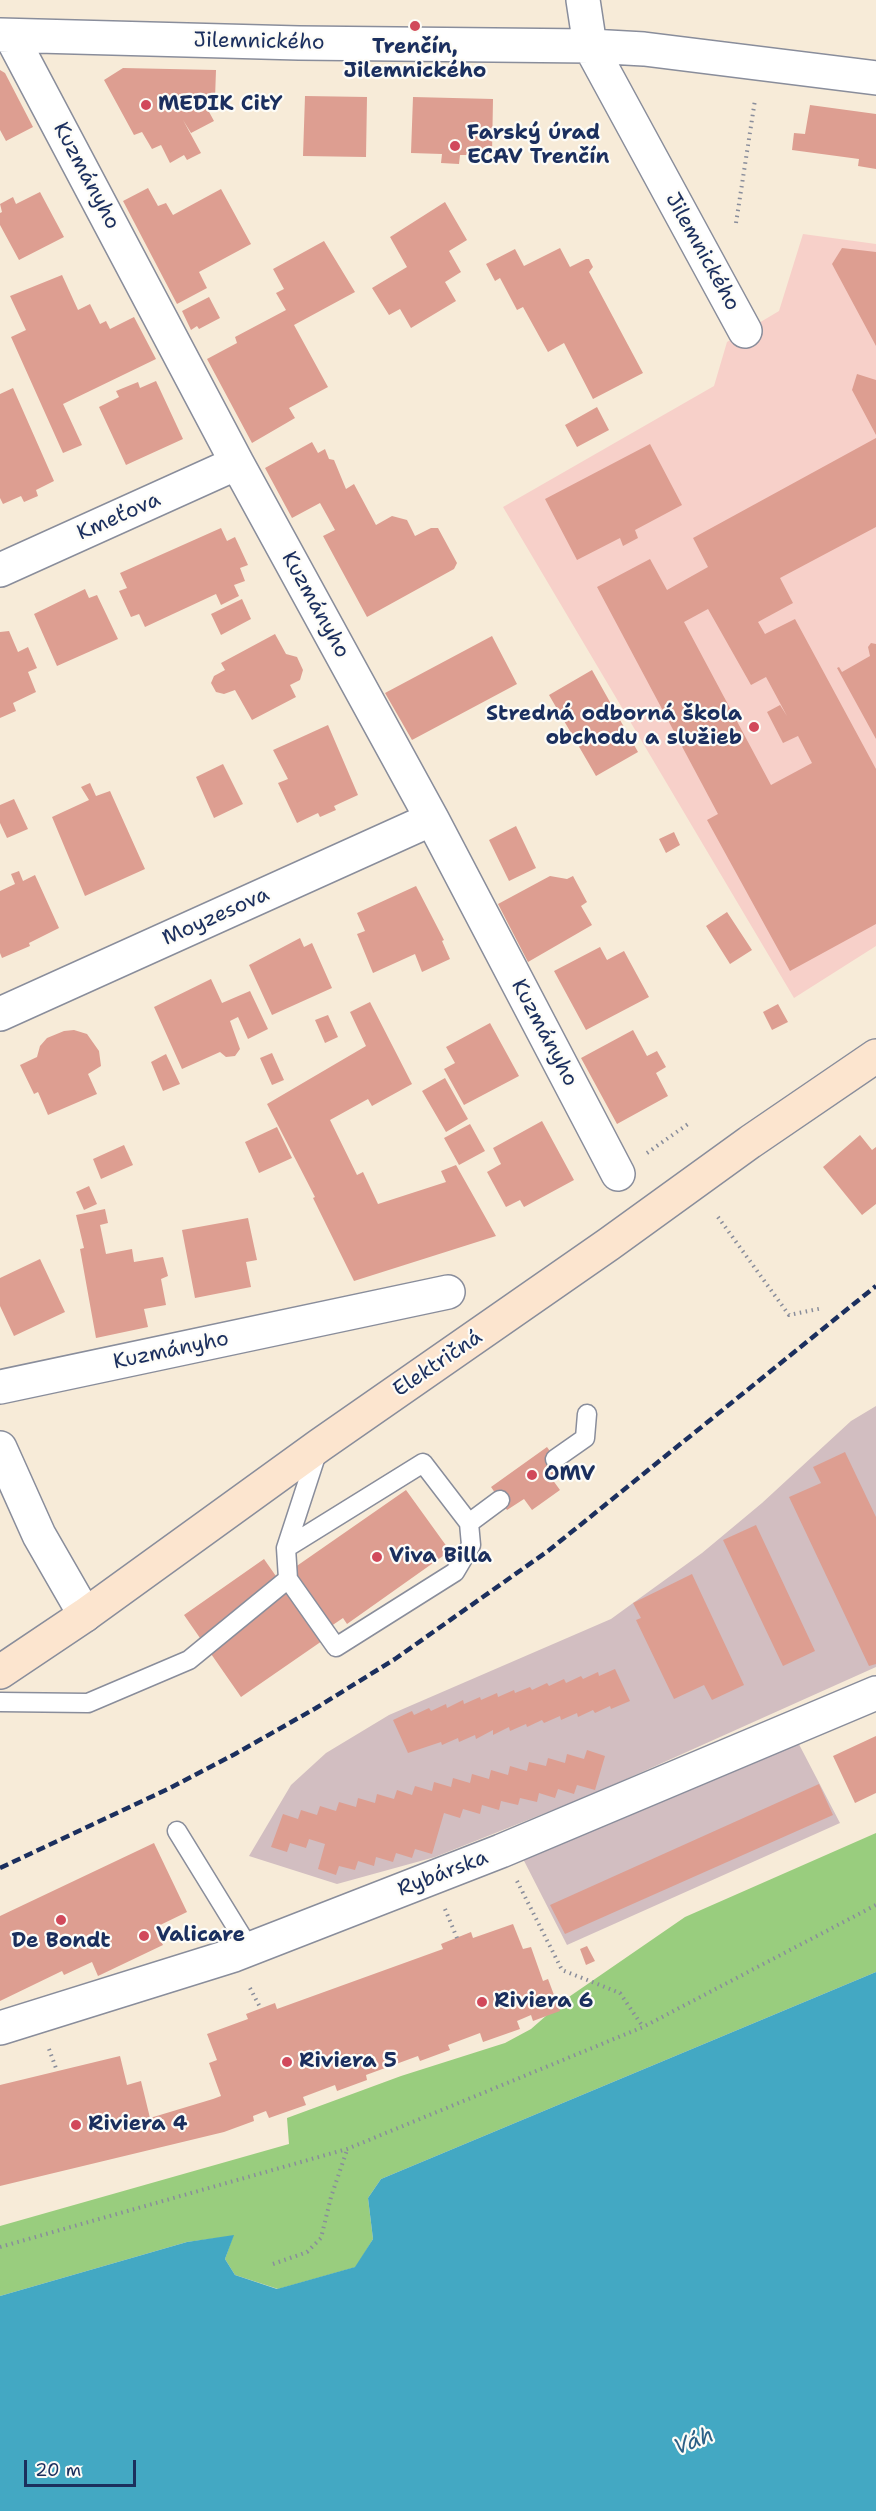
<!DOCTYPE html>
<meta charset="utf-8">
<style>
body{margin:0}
#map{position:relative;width:876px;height:2511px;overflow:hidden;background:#f7ebd8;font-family:"Shantell Sans",sans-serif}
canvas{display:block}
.scale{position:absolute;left:24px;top:2460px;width:112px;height:27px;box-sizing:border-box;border:3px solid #1b2f5e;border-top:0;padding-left:8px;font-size:18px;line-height:21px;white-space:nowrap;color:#1b2f5e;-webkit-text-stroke:4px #fdfcf7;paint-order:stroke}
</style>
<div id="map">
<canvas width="876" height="2511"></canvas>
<div class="scale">20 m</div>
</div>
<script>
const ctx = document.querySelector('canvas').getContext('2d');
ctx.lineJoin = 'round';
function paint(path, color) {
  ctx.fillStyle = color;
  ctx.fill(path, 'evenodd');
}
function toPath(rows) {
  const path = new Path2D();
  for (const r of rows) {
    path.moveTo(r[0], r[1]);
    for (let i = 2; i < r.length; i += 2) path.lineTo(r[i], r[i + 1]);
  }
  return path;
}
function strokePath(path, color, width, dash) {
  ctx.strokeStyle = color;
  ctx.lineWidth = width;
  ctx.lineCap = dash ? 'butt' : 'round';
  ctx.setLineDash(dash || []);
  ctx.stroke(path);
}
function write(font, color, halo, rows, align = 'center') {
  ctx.font = font + ' "Shantell Sans",sans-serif';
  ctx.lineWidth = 4.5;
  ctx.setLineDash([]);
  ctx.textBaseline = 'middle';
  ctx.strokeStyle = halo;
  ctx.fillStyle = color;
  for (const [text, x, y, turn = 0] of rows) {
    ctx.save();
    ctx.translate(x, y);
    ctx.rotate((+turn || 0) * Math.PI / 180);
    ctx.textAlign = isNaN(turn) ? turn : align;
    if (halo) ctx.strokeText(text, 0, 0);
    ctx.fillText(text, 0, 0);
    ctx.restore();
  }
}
const built = toPath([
 [803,234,876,244,876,946,794,998,503,507,714,386,727,342,779,311]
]);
const industrial = toPath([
 [876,1406,876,1667,593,1794,435,1857,337,1884,249,1856,291,1785,326,1753,389,1715,611,1619,702,1553,762,1503,851,1421],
 [791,1729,840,1823,567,1945,519,1851]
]);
const green = toPath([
 [876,1833,876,1972,381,2179,368,2198,373,2239,356,2267,278,2289,235,2275,225,2259,233,2236,187,2242,0,2296,0,2226,289,2144,287,2118,401,2076,505,2043,531,2029,563,2001,685,1917]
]);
const water = toPath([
 [876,1972,876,2511,0,2511,0,2296,187,2242,234,2235,225,2259,235,2275,277,2289,355,2267,373,2239,368,2198,381,2179]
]);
const building = toPath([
 [123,68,216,70,215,99,202,99,214,121,191,133,183,120,201,153,187,160,184,155,170,163,161,145,152,149,142,132,134,135,104,80],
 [0,70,5,73,33,127,6,141,0,130],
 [305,96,367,97,366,157,303,156],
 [413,97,493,99,492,155,460,155,459,164,441,163,442,154,411,153],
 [810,105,876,114,876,169,858,166,859,159,792,150,794,133,805,134],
 [148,188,158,206,166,203,173,215,221,189,251,244,199,272,207,288,177,304,123,201],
 [40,192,64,237,19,260,0,225,0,213,2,212,0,204,13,197,16,204],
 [445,202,467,240,449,251,461,272,445,282,456,301,411,328,400,309,389,315,372,288,407,267,390,237],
 [324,241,355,292,294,325,328,387,289,408,295,418,252,443,207,359,237,343,235,337,286,310,276,293,284,289,273,269],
 [560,248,570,267,586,259,589,259,593,267,589,272,643,373,593,399,564,343,548,352,523,307,517,310,500,278,495,281,486,264,515,249,524,266],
 [842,248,876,252,876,346,832,264],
 [62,275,78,310,90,304,100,324,106,321,110,329,134,317,156,359,63,404,82,445,63,453,11,337,26,330,10,296],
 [209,297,220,318,199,329,197,326,191,330,182,311],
 [857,374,876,380,876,435,852,390],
 [156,381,183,439,126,465,99,407,119,397,116,391,138,382,140,388],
 [13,388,54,481,36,490,38,496,24,502,21,496,3,504,0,498,0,394],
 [597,407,609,430,577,447,565,425],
 [876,438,876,527,780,578,793,603,758,622,765,634,795,619,876,769,876,924,790,971,707,820,718,814,597,587,650,559,667,590,708,567,693,538],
 [708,609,751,685,766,677,787,716,780,705,767,712,783,743,798,736,812,763,771,785,684,622],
 [312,442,318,453,325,449,329,459,334,460,346,489,354,484,376,525,392,516,407,520,415,536,431,528,438,528,457,563,454,569,367,617,323,536,335,530,320,503,292,518,265,468],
 [650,444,682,505,635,530,638,538,623,546,620,538,577,560,545,499],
 [221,528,227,541,235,537,248,565,240,568,245,581,234,585,239,596,221,605,216,594,145,627,139,614,131,617,119,591,127,588,120,573],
 [85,589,89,598,97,595,118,639,57,666,34,614],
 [242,599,251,619,221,635,211,614],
 [9,631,18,652,28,647,37,668,28,672,36,692,13,703,16,711,0,718,0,632],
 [275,634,286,654,297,657,303,670,300,680,290,685,296,697,252,720,235,690,224,694,216,692,211,683,214,676,225,670,221,663],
 [492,636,517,684,412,740,385,693],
 [871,643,876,644,876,739,837,668,839,667,842,672,870,656,868,647],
 [592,670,638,752,596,776,549,695],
 [328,725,358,795,334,806,336,810,320,817,318,813,297,823,278,783,288,779,273,750],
 [223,764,243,804,214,818,196,777],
 [90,783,96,796,110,791,145,869,85,896,52,817,89,800,81,787],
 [14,799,28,829,7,838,0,823,0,805],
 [516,826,536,868,509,881,489,840],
 [674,832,680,845,666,853,659,839],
 [19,871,23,881,35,875,59,928,29,943,30,946,2,958,0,953,0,891,15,884,11,874],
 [550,876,567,879,573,876,587,902,581,906,592,925,528,962,498,904],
 [416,886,444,940,442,941,450,959,422,972,415,954,373,973,357,934,365,931,357,913],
 [727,912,752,950,730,964,706,926],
 [300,938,304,947,312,943,332,988,272,1015,249,965],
 [600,947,607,960,624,951,649,997,586,1030,554,971],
 [211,979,222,1003,250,991,268,1029,248,1039,238,1017,230,1021,240,1049,235,1056,226,1057,220,1052,182,1069,154,1007],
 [370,1002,412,1084,372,1106,368,1099,330,1120,357,1175,363,1172,378,1204,446,1182,441,1171,456,1165,496,1236,354,1281,313,1198,315,1197,267,1104,366,1046,350,1012],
 [778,1004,788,1022,772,1030,763,1012],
 [328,1015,338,1037,325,1043,315,1020],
 [490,1023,519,1076,464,1105,444,1069,455,1063,446,1047],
 [74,1030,87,1034,99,1051,101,1066,88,1074,97,1094,48,1115,38,1092,34,1094,20,1065,37,1057,40,1046,47,1038,64,1031],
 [633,1030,647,1056,657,1051,666,1067,656,1073,668,1096,617,1124,581,1058],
 [272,1053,284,1080,272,1085,260,1058],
 [166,1054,180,1084,163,1091,151,1062],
 [445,1078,468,1119,446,1132,422,1091],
 [542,1121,574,1180,524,1207,520,1200,506,1207,487,1172,501,1164,493,1148],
 [470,1124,485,1151,459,1165,444,1138],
 [277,1127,292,1158,259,1173,245,1142],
 [860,1135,872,1150,876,1147,876,1204,862,1215,823,1167],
 [124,1145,133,1165,101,1179,93,1159],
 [89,1186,97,1204,84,1210,76,1192],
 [105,1209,108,1223,100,1225,106,1254,132,1249,134,1262,163,1257,168,1276,161,1279,166,1305,144,1309,148,1327,96,1338,80,1249,84,1248,76,1215],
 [248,1218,257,1260,246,1262,251,1287,195,1298,182,1230],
 [40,1259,65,1312,14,1336,0,1306,0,1278],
 [547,1447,564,1471,552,1479,560,1490,532,1510,524,1499,507,1510,491,1487],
 [845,1452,876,1517,876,1664,869,1666,789,1497,821,1483,813,1467],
 [406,1490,450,1551,347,1624,343,1618,318,1635,322,1641,241,1697,184,1615,264,1559,278,1579],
 [756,1525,815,1651,783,1666,723,1540],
 [692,1574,744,1685,712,1700,704,1685,674,1699,636,1620,641,1618,633,1603],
 [615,1669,630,1701,611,1709,610,1706,595,1713,593,1710,578,1717,577,1713,561,1720,560,1716,544,1723,542,1720,527,1727,526,1724,510,1731,509,1727,493,1735,493,1730,476,1739,475,1735,459,1742,458,1738,442,1745,441,1742,408,1753,393,1720,412,1711,414,1715,429,1708,431,1711,446,1704,447,1708,463,1700,464,1704,480,1697,481,1700,497,1693,498,1697,514,1690,515,1693,530,1687,532,1690,547,1683,549,1686,564,1679,566,1683,581,1676,583,1679,598,1672,599,1676],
 [876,1736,876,1793,855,1803,833,1756],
 [587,1750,605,1756,595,1790,577,1785,574,1794,558,1789,555,1798,539,1793,537,1802,520,1798,518,1805,501,1801,499,1810,482,1805,480,1814,463,1809,460,1818,444,1813,432,1854,415,1849,412,1858,396,1853,393,1862,376,1857,374,1866,358,1861,355,1870,339,1866,336,1875,318,1869,325,1844,309,1839,306,1848,290,1843,287,1852,271,1847,283,1814,298,1819,301,1810,317,1815,320,1806,336,1811,339,1802,356,1807,358,1798,375,1803,377,1794,394,1799,397,1790,412,1795,415,1786,432,1791,434,1782,451,1787,453,1778,470,1783,472,1774,489,1779,491,1770,508,1775,510,1766,527,1771,529,1762,546,1766,548,1758,565,1763,567,1754,584,1759],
 [819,1784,833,1815,565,1934,550,1905],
 [154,1843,187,1912,154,1928,163,1945,98,1976,92,1962,64,1975,62,1971,0,2001,0,1916],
 [513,1924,523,1949,531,1947,543,1981,548,1979,560,2011,533,2021,531,2015,517,2021,520,2029,483,2042,480,2033,448,2045,450,2050,420,2061,418,2056,366,2075,367,2080,337,2091,335,2085,303,2097,306,2105,269,2118,266,2111,253,2116,254,2121,224,2132,0,2186,0,2085,120,2056,127,2085,141,2081,150,2118,213,2099,221,2096,209,2063,217,2060,207,2034,248,2019,246,2014,275,2003,277,2009,443,1949,441,1944,471,1932,473,1938],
 [587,1946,595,1961,586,1965,580,1949]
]);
const path = toPath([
 [736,223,755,100],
 [647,1153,688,1124],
 [718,1217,789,1315,823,1308],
 [517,1881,562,1970,620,1993,643,2027],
 [445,1909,457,1938],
 [250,1988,261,2009],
 [49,2049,57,2071],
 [0,2247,347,2149,643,2027,876,1905],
 [273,2264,307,2252,321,2238,331,2197,347,2150]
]);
const lane = toPath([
 [555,1459,585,1438,587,1414],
 [469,1523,500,1500],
 [286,1548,423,1463,469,1523,471,1545,455,1572,336,1647,288,1579],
 [0,1702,88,1703,189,1660,288,1579,286,1548,318,1450],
 [177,1831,249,1948]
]);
const street = toPath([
 [583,0,590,46,745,331],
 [0,35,299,43,590,46,644,49,876,78],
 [11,36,237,463,432,819,618,1174],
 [0,570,237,463],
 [0,1014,432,819],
 [0,1387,448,1292],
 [0,1448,39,1535,85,1615],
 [0,2028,234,1955,501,1851,876,1693]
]);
const secondary = toPath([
 [0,1672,85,1615,320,1445,609,1244,750,1142,876,1056]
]);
const rail = toPath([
 [0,1868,170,1788,235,1754,316,1708,395,1659,548,1551,876,1286]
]);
const markers = [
 [415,26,6,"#d1495b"],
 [146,105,6,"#d1495b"],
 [455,146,6,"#d1495b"],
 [754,727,6,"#d1495b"],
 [532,1475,6,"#d1495b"],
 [377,1557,6,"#d1495b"],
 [61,1920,6,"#d1495b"],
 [144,1936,6,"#d1495b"],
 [482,2002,6,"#d1495b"],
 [287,2062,6,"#d1495b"],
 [76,2125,6,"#d1495b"]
];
const streetNames = [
 ["Jilemnického",259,42,1],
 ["Kuzmányho",86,176,62],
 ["Jilemnického",702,252,61],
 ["Kmeťova",119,517,-24],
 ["Kuzmányho",315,605,61],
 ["Moyzesova",216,917,-24],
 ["Kuzmányho",544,1033,62],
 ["Kuzmányho",171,1351,-12],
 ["Električná",438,1364,-34],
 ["Rybárska",443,1874,-21]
];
const poiNames = [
 ["Trenčín,",415,48,"center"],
 ["Jilemnického",415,72,"center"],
 ["MEDIK CitY",158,105],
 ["Farský úrad",467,134],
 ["ECAV Trenčín",467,158],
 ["Stredná odborná škola",742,715,"right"],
 ["obchodu a služieb",742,739,"right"],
 ["OMV",544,1475],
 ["Viva Billa",389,1557],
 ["Valicare",156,1936],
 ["De Bondt",61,1942,"center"],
 ["Riviera 6",494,2002],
 ["Riviera 5",299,2062],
 ["Riviera 4",88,2125]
];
const waterNames = [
 ["Váh",694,2442,-21]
];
paint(built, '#f7d0c9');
paint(industrial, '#d2bec1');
paint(green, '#99cd7e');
paint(water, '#43a8c3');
paint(building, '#dd9e91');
strokePath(lane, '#898d9b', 21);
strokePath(street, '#898d9b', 36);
strokePath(secondary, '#898d9b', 36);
strokePath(path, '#898d9b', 4, [1.5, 4.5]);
strokePath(lane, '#fff', 18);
strokePath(street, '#fff', 33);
strokePath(secondary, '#fce5cf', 33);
strokePath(rail, '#1b2f5e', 4.5, [9, 4.5]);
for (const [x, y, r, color] of markers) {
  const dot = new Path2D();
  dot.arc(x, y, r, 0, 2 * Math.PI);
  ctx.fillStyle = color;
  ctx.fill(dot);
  strokePath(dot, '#fdfcf7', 2);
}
write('21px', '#1b2f5e', '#fdfcf7', streetNames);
write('bold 21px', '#1b2f5e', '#fdfcf7', poiNames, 'left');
write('italic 22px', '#2b5f86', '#fdfcf7', waterNames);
</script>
